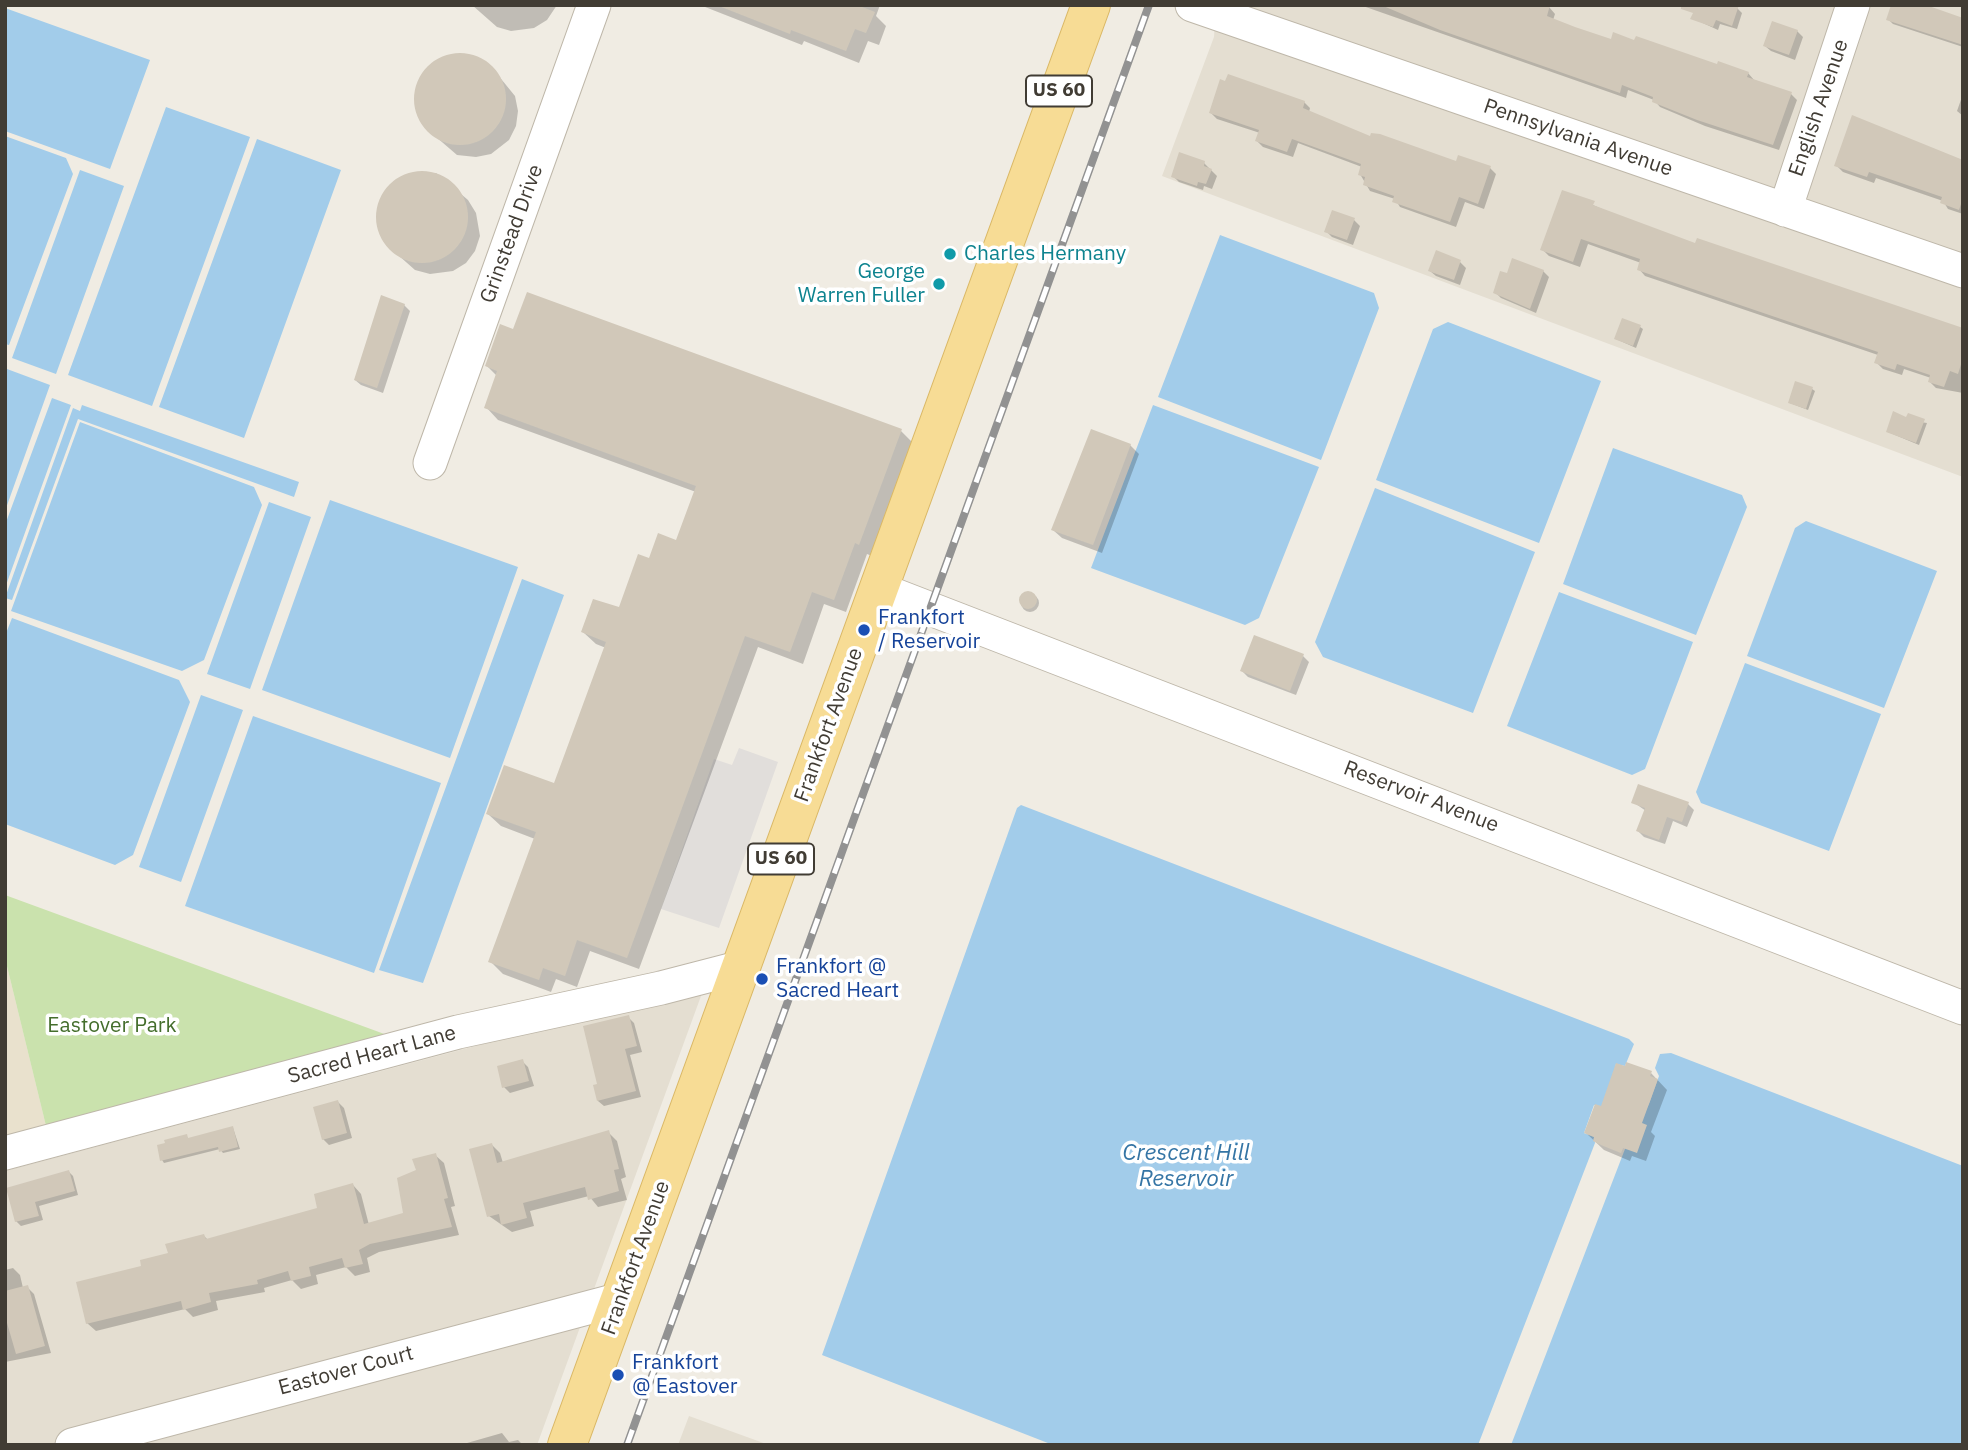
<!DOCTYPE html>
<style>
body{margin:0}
#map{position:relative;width:1968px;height:1450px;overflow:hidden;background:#f0ece3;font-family:"IBM Plex Sans",sans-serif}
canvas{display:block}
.frame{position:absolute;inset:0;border:7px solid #413c34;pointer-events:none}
</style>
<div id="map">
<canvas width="1968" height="1450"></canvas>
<div class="frame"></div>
</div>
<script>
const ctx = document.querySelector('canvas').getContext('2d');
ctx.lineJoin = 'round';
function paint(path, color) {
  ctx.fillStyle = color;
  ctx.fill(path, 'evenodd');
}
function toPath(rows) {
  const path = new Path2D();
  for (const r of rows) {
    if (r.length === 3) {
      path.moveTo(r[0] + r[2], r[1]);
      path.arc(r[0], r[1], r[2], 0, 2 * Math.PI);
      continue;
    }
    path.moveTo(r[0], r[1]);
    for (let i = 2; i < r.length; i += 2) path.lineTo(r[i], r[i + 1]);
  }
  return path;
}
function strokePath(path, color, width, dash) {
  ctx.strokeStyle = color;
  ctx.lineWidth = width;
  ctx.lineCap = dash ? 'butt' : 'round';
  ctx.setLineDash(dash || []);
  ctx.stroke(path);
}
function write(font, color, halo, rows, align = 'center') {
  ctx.font = font + ' "IBM Plex Sans",sans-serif';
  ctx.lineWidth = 7;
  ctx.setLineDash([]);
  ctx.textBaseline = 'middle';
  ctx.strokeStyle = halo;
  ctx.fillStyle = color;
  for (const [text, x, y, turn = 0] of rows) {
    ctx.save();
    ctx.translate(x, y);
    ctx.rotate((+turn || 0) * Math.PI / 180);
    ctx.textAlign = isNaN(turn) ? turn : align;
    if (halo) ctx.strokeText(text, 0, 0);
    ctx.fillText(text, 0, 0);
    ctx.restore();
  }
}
const residential = toPath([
 [1216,5,1963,5,1963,477,1162,176,1214,37],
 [705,985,537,1445,5,1445,5,1171],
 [689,1416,769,1445,678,1445]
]);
const education = toPath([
 [5,958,48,1134,5,1144]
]);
const green = toPath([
 [5,895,398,1039,48,1134,5,958]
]);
const parking = toPath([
 [739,748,778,762,719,928,661,909,714,759,732,765]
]);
const water = toPath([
 [5,8,150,60,110,169,5,131],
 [166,107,250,137,152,406,68,375],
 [5,136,66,158,73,174,9,345,5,344],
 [257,139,341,170,244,438,159,407],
 [80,170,124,186,56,374,12,358],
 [1220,235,1374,293,1379,308,1321,460,1158,397],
 [1448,322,1601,381,1539,543,1376,480,1433,329],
 [7,369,50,385,5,511,5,373],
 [52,398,71,405,5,588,5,525],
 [82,405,299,482,294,497,78,419,12,600,5,598,73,408,80,411],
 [1153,405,1319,467,1259,618,1245,625,1091,568],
 [80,422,254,487,262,505,204,660,182,671,11,611],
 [1613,448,1742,495,1747,507,1696,635,1563,584],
 [1375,488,1535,552,1473,713,1323,657,1315,642],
 [330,500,518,567,450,758,262,690],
 [269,502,311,517,250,689,207,674],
 [1806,521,1937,571,1884,708,1747,656,1795,528],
 [522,579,564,595,423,983,379,970],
 [1559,592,1693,642,1645,769,1632,775,1507,726],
 [12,618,179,680,190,702,133,855,115,865,5,824,5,636],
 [1745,663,1881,714,1829,851,1701,803,1696,792],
 [201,695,243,710,181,882,139,867],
 [253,716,441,783,374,973,185,906],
 [1021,805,1629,1039,1634,1044,1625,1066,1616,1064,1604,1108,1594,1105,1584,1133,1594,1137,1595,1143,1478,1445,1053,1445,822,1355,1017,808],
 [1671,1053,1963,1166,1963,1445,1511,1445,1625,1149,1649,1104,1659,1076,1655,1068,1660,1054]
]);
const shadow = toPath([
 [472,5,557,5,547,20,534,28,511,31,497,27],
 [700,5,880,5,876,16,886,26,879,45,868,41,859,63,804,41,802,45],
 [1360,5,1549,7,1555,14,1553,20,1612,42,1748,73,1754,80,1791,94,1797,100,1779,150,1705,126,1660,107,1654,100,1628,90,1626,98],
 [1737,8,1742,13,1737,29,1720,24,1718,30,1692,18],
 [1888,19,1963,34,1963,47,1893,24],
 [1797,31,1803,37,1795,60,1771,51,1765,46],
 [458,55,473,57,493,69,515,96,518,111,516,126,509,140,491,154,476,157,457,155,428,130,419,117,416,94,421,79,430,67,443,58],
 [1963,94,1963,116,1957,111],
 [1304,102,1310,108,1309,112,1371,138,1457,163,1490,168,1496,174,1484,209,1465,202,1456,227,1400,207,1395,199,1370,191,1360,174,1362,167,1298,143,1293,157,1263,147,1257,141,1260,133,1217,119,1211,113],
 [1963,161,1963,214,1948,209,1943,201,1876,178,1874,183,1843,172,1836,165],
 [1204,163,1217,176,1212,189,1204,186,1203,190,1179,182,1173,176],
 [436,173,468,200,476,213,480,236,475,251,466,263,453,271,430,274,415,270,389,247,381,234,377,219,382,196,392,184,404,176],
 [1563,192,1641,226,1963,333,1963,393,1936,388,1930,382,1931,378,1904,369,1902,375,1883,369,1876,362,1878,355,1645,276,1639,269,1641,263,1588,244,1580,267,1549,256,1543,250],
 [1354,220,1360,226,1353,245,1332,237,1326,231],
 [1437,253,1460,262,1466,268,1460,285,1436,276,1430,271],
 [1543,271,1549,277,1536,313,1501,298,1495,292],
 [404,305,410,311,383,393,361,385,355,380],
 [1640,327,1643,329,1636,348,1616,339],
 [487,366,901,431,913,443,872,556,867,554,846,612,824,604,803,664,758,647,639,969,590,951,577,987,556,979,551,992,503,974,490,961,535,839,501,826,488,814,555,786,606,648,596,644,583,632,620,609,650,560,677,542,696,492,498,420,486,407,497,376],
 [1812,389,1815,391,1808,410,1790,403],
 [1907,420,1927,423,1919,445,1888,432],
 [1130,445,1139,454,1102,553,1062,538,1053,530],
 [1030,603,9],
 [1303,656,1309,662,1296,695,1248,677,1242,671],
 [1633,802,1688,804,1694,810,1687,827,1673,821,1665,844,1644,837,1638,831,1646,811],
 [628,1017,634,1023,642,1052,630,1055,641,1097,604,1106,598,1101,599,1086],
 [522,1061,528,1067,534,1086,510,1093,504,1087],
 [1651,1073,1667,1090,1651,1132,1655,1136,1646,1161,1632,1156,1630,1161,1604,1150,1586,1133,1602,1109],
 [338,1102,344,1108,352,1138,329,1145,323,1139],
 [233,1128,240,1149,223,1153,220,1149,164,1163,162,1160,186,1136,189,1139],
 [608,1132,617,1141,626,1177,621,1179,627,1200,598,1207,589,1196,530,1211,534,1226,512,1232,489,1216,492,1145,500,1153,503,1163],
 [435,1155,444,1163,455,1206,451,1207,459,1235,379,1252,367,1258,370,1272,355,1276,346,1267,316,1275,318,1284,301,1289,292,1280,264,1288,265,1292,216,1301,218,1310,193,1317,185,1309,96,1331,87,1323,143,1267,204,1236,208,1240,320,1209,353,1185,361,1194,369,1225,405,1215,418,1171],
 [69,1172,73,1176,78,1195,39,1206,43,1220,21,1226,16,1221,8,1189],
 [13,1268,20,1275,23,1288,27,1287,34,1294,51,1353,5,1362,5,1270],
 [502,1433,509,1442,518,1440,523,1445,460,1445]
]);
const building = toPath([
 [857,5,875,12,866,33,855,29,846,51,791,30,790,34,719,6],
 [1381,5,1550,5,1547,16,1575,27,1611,39,1613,32,1634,40,1636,36,1717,64,1718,61,1749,72,1747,77,1792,92,1773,145,1697,120,1652,102,1653,97,1622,85,1620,93,1440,30],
 [1681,5,1739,5,1732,26,1716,20,1713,27,1690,19,1693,13,1681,9],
 [1891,5,1926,5,1963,18,1963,45,1886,20],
 [1772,21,1798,30,1789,55,1763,46],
 [460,99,46],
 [1228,74,1305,101,1303,108,1370,136,1371,133,1380,134,1456,161,1458,155,1491,166,1478,204,1459,197,1450,222,1392,202,1394,196,1363,185,1365,177,1358,175,1361,164,1292,139,1287,152,1255,141,1259,130,1209,113,1220,79,1225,81],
 [1852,115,1963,160,1963,198,1959,210,1940,203,1942,197,1869,172,1867,177,1834,166],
 [1179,152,1205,161,1204,166,1212,169,1206,184,1198,182,1197,186,1171,177],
 [422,217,46],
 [1562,190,1595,201,1593,205,1695,243,1697,238,1963,328,1963,358,1958,374,1950,371,1944,387,1928,382,1930,375,1897,364,1895,370,1874,363,1878,352,1637,270,1640,259,1581,239,1573,262,1540,250],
 [1332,210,1355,218,1347,240,1324,232],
 [1436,250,1461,260,1454,280,1428,271],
 [1512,258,1544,270,1530,309,1493,293,1500,271,1507,273],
 [527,292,902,429,859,545,855,543,834,600,812,592,790,652,745,636,627,958,577,940,565,976,543,968,539,980,488,962,536,832,486,814,504,765,554,783,606,642,581,632,593,599,619,607,638,554,649,558,658,533,676,540,696,486,484,408,497,371,485,366,500,324,513,329],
 [381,295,405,304,377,388,354,380],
 [1622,318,1641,325,1633,346,1614,339],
 [1795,381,1813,387,1806,409,1788,403],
 [1893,411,1906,417,1908,413,1925,419,1916,443,1886,432],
 [1091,429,1131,444,1093,545,1051,530],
 [1028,600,9],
 [1254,635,1304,654,1290,691,1240,671],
 [1638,784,1689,802,1682,822,1667,817,1659,840,1636,831,1645,808,1631,803],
 [629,1015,637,1046,625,1049,636,1091,597,1101,593,1085,597,1084,583,1026],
 [523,1059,529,1081,502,1088,497,1066],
 [1626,1062,1652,1071,1650,1076,1658,1079,1642,1123,1647,1125,1637,1153,1623,1148,1621,1153,1601,1145,1593,1141,1594,1137,1584,1133,1595,1104,1601,1106,1616,1063,1625,1066],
 [338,1100,347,1133,322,1140,313,1107],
 [233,1126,238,1147,219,1152,218,1147,160,1161,157,1145,165,1143,164,1140,187,1134,188,1138],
 [609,1130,619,1169,614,1170,619,1191,588,1200,585,1187,523,1203,527,1218,501,1225,499,1214,487,1217,469,1149,492,1143,497,1163],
 [436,1153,448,1198,444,1199,452,1227,370,1244,359,1250,363,1264,345,1268,342,1258,309,1267,311,1276,291,1281,288,1271,257,1280,258,1284,209,1293,211,1302,183,1310,181,1301,86,1324,76,1282,141,1266,140,1260,168,1253,165,1244,204,1234,206,1239,317,1208,314,1194,353,1183,364,1224,403,1213,397,1178,416,1170,412,1159],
 [69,1170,75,1191,35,1202,39,1216,15,1222,6,1188],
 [28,1285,45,1346,16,1354,5,1316,5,1291]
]);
const minor = toPath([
 [1192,5,1963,271],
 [1785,210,1853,5],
 [430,463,594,5],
 [879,589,1963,1008],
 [5,1153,458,1032,661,988,742,967],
 [72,1445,621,1299]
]);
const major = toPath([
 [567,1445,1091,5]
]);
const rail = toPath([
 [627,1445,1149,5]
]);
const markers = [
 [950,254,7,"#0f9aa8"],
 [939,284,7,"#0f9aa8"],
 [864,630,7,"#1a4fb4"],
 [762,979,7,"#1a4fb4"],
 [618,1375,7,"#1a4fb4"]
];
const shields = [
 [1059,91,66],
 [781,859,66]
];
const shieldNames = [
 ["US 60",1059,91],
 ["US 60",781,859]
];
const streetNames = [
 ["English Avenue",1819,108,-71],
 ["Pennsylvania Avenue",1578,138,19],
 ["Grinstead Drive",512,234,-70],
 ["Frankfort Avenue",829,725,-70],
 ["Reservoir Avenue",1421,797,21],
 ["Sacred Heart Lane",372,1055,-15],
 ["Frankfort Avenue",636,1258,-70],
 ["Eastover Court",346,1371,-15]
];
const cultureNames = [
 ["Charles Hermany",964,254],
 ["George",925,272,"right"],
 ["Warren Fuller",925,296,"right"]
];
const transitNames = [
 ["Frankfort",878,618],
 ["/ Reservoir",878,642],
 ["Frankfort @",776,967],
 ["Sacred Heart",776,991],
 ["Frankfort",632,1363],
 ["@ Eastover",632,1387]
];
const parkNames = [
 ["Eastover Park",112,1026]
];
const waterNames = [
 ["Crescent Hill",1186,1153],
 ["Reservoir",1186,1179]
];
paint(residential, '#e4ded1');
paint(education, '#e9e1cd');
paint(green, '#cae2ad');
paint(parking, '#e1dedb');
paint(water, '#a2ccea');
paint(shadow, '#0003');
paint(building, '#d1c8b9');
strokePath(minor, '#beb7a9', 35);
strokePath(major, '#dab866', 40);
strokePath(minor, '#fff', 33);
strokePath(major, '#f7dc95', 38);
strokePath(rail, '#929292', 8);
strokePath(rail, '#fff', 5, [16]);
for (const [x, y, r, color] of markers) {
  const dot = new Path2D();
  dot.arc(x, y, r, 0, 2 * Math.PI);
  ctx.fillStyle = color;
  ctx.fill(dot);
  strokePath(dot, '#fff', 2.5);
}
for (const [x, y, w] of shields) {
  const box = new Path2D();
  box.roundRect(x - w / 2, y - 15.5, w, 31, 5);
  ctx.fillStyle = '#fff';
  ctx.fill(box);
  strokePath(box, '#413c34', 2);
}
write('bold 19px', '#413c34', null, shieldNames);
write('21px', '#413c34', '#fff', streetNames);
write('21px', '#0d838f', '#fff', cultureNames, 'left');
write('21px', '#164399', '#fff', transitNames, 'left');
write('21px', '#446e2c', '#fff', parkNames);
write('italic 23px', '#3575a5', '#fff', waterNames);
</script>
